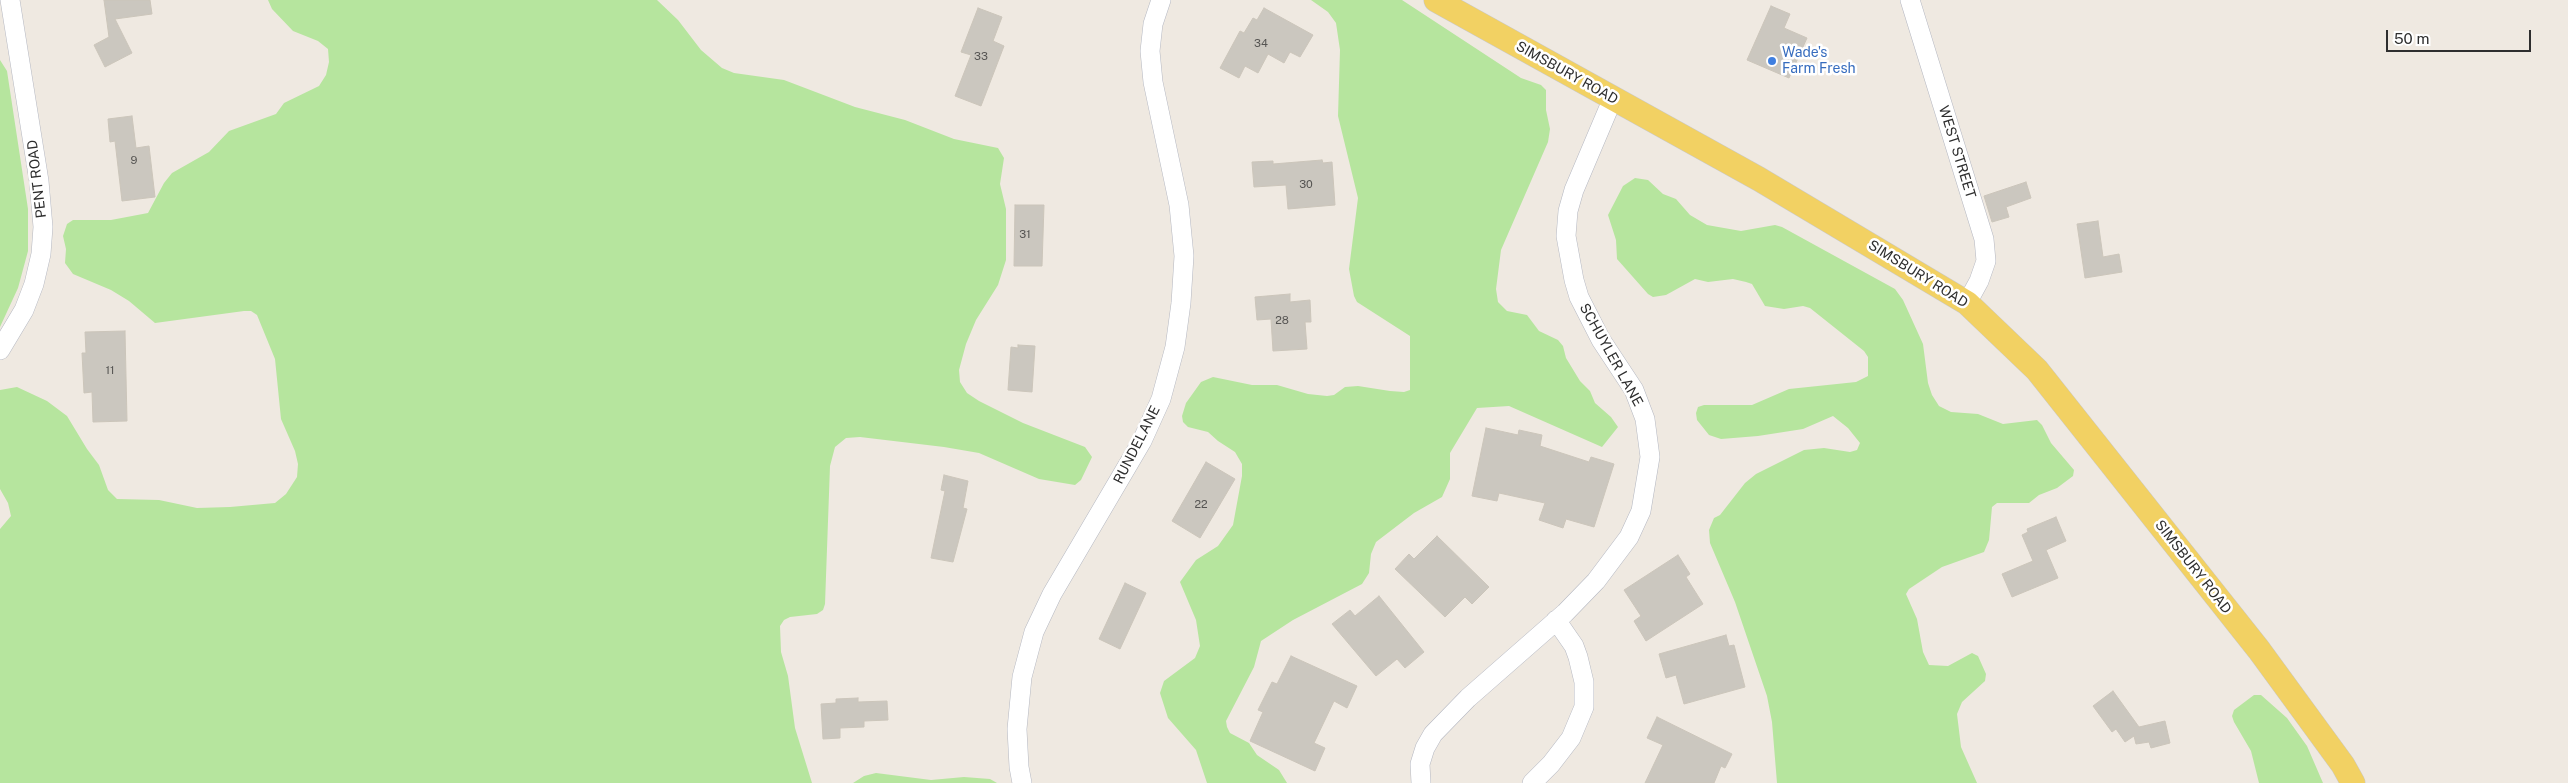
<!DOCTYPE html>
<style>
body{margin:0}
#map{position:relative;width:2568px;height:783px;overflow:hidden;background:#efe9e1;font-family:"Public Sans",sans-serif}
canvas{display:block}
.scale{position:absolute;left:2386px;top:30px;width:145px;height:22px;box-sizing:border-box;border:2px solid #2e2e2e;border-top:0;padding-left:6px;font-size:15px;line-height:18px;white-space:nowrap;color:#2e2e2e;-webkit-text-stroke:4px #fff;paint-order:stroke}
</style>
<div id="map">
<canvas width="2568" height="783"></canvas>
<div class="scale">50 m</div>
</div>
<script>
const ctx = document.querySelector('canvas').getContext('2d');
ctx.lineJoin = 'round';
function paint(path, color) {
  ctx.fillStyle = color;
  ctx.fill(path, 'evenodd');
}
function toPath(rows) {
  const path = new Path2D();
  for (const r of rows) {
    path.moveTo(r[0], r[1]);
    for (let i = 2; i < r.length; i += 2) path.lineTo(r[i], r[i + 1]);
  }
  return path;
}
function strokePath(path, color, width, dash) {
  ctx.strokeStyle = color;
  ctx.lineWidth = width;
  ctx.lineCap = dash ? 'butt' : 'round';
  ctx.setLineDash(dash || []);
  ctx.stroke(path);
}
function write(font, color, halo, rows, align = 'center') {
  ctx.font = font + ' "Public Sans",sans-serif';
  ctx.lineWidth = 5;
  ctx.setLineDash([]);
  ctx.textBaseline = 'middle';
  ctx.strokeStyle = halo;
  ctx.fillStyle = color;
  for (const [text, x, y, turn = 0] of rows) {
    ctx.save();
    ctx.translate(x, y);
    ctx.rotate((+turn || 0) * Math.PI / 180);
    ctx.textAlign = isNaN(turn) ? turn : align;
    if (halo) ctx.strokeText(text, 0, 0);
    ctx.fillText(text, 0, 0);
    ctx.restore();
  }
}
const green = toPath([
 [268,0,657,0,678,20,701,50,722,68,734,73,784,80,855,107,905,120,954,139,998,148,1004,158,1000,184,1006,209,1006,260,998,285,976,320,966,344,959,370,960,382,967,393,979,401,1023,423,1085,447,1092,457,1081,480,1075,485,1039,479,979,453,944,447,860,437,846,438,835,447,830,466,825,604,823,610,817,614,790,617,784,620,780,626,781,652,788,676,795,728,812,783,0,783,0,529,11,516,8,503,0,489,0,390,17,387,47,401,67,416,87,449,99,465,108,490,117,499,159,500,197,508,230,507,275,503,286,494,297,477,298,464,295,451,281,419,275,359,257,315,251,311,244,311,155,323,129,301,111,290,73,274,65,263,66,249,63,236,67,224,73,220,111,220,148,213,164,183,172,173,209,152,229,131,276,114,284,103,319,86,326,75,329,62,328,49,318,41,293,31,272,9],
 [1311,0,1402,0,1521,78,1541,85,1546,90,1546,110,1550,129,1548,142,1501,250,1496,289,1498,302,1507,311,1527,315,1539,331,1558,340,1563,346,1566,358,1580,381,1590,391,1595,403,1611,417,1618,427,1602,447,1509,406,1477,408,1450,453,1450,479,1442,497,1414,513,1376,542,1371,554,1369,573,1362,584,1293,620,1261,641,1254,667,1226,721,1227,727,1230,733,1249,743,1257,755,1279,770,1287,783,1207,783,1196,750,1168,718,1160,693,1164,681,1195,658,1200,646,1196,620,1180,582,1196,560,1218,546,1233,525,1242,476,1242,464,1235,452,1218,441,1208,432,1188,427,1183,422,1182,416,1186,403,1201,382,1213,377,1252,385,1277,385,1308,394,1327,396,1334,395,1345,387,1358,386,1390,391,1404,392,1410,390,1410,336,1357,302,1354,296,1349,269,1358,198,1338,116,1340,50,1336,23,1328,12],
 [0,60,7,71,28,209,28,251,18,288,0,327],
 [1635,178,1648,180,1663,194,1676,199,1690,215,1707,225,1741,231,1775,225,1782,227,1895,289,1903,300,1923,344,1928,383,1932,395,1939,406,1951,412,1978,414,2003,424,2037,420,2042,425,2051,443,2074,470,2073,476,2057,488,2039,495,2029,503,1997,503,1992,507,1989,540,1984,552,1942,567,1909,589,1906,594,1917,619,1923,652,1929,665,1948,666,1972,653,1978,656,1986,674,1985,681,1962,702,1957,714,1961,747,1977,783,1777,783,1772,722,1767,696,1735,602,1710,543,1709,530,1714,518,1720,515,1745,483,1756,474,1804,450,1824,448,1850,452,1857,450,1860,443,1848,428,1833,416,1803,429,1758,436,1721,439,1709,435,1697,420,1696,413,1698,407,1704,405,1752,405,1789,389,1856,382,1868,376,1868,357,1864,351,1810,308,1803,306,1784,309,1765,306,1752,284,1746,282,1733,279,1708,282,1695,279,1666,295,1653,297,1648,294,1617,259,1616,240,1608,215,1623,186],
 [2254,695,2261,695,2287,718,2307,746,2323,783,2259,783,2251,751,2234,722,2232,716,2234,710],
 [876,773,931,780,964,777,990,779,997,783,853,783,864,776]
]);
const building = toPath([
 [104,0,150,0,152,14,115,19,132,53,105,67,94,45,109,37,104,0],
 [1771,6,1790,14,1784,28,1807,38,1789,78,1747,60,1771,6],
 [978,8,1002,17,993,41,1004,46,981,106,955,96,971,55,961,52,978,8],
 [1264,8,1313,35,1300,57,1290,52,1284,63,1268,54,1258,73,1245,66,1239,78,1220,68,1240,31,1244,33,1253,18,1257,20,1264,8],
 [132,116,136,148,149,146,155,197,122,201,115,141,110,142,108,119,132,116],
 [1322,160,1323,163,1332,162,1335,205,1288,209,1286,185,1254,187,1252,162,1273,161,1273,164,1322,160],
 [2026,182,2031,198,2006,207,2009,217,1992,222,1984,196,2026,182],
 [1015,205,1044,205,1042,266,1014,266,1015,205],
 [2098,221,2103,257,2119,254,2122,272,2085,278,2077,224,2098,221],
 [1290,294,1290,302,1310,300,1311,322,1305,322,1307,349,1273,351,1271,319,1257,320,1255,297,1290,294],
 [125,331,127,421,93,422,92,392,84,393,82,353,86,353,85,332,125,331],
 [1018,345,1035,346,1032,392,1008,390,1011,347,1018,348,1018,345],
 [1486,428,1518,435,1519,430,1542,435,1540,446,1589,462,1591,457,1614,464,1594,527,1566,519,1563,528,1539,520,1545,503,1499,493,1497,501,1472,496,1486,428],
 [1206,462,1235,479,1200,538,1172,521,1206,462],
 [944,475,968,481,963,508,967,509,953,562,931,558,945,491,941,490,944,475],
 [2056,517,2066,541,2046,550,2058,578,2012,597,2002,574,2033,561,2022,535,2028,532,2027,529,2056,517],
 [1437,536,1489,587,1472,604,1465,597,1445,617,1395,569,1409,554,1414,559,1437,536],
 [1678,555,1690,574,1686,577,1703,604,1646,641,1634,621,1641,616,1624,590,1678,555],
 [1125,583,1146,593,1120,649,1099,639,1125,583],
 [1379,596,1424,652,1405,668,1397,659,1376,676,1332,624,1350,610,1355,616,1379,596],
 [1726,635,1729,646,1734,645,1745,687,1684,704,1676,675,1666,678,1659,654,1726,635],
 [1291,656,1357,686,1347,708,1334,701,1314,743,1325,748,1315,771,1250,741,1263,712,1258,710,1272,682,1277,684,1291,656],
 [2113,691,2139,727,2165,721,2170,743,2151,748,2149,742,2136,744,2134,736,2125,742,2116,729,2112,732,2093,706,2113,691],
 [858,698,858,702,887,701,888,720,864,721,864,727,840,728,840,738,823,739,821,704,836,703,836,699,858,698],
 [1657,717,1732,754,1725,768,1721,766,1714,783,1645,783,1663,745,1647,738,1657,717]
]);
const minor = toPath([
 [1910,0,1984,239,1986,261,1979,281,1967,303],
 [0,350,24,310,34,284,41,254,43,227,39,181,10,0],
 [1022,783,1019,767,1017,729,1022,677,1034,632,1052,594,1142,441,1161,399,1175,347,1181,303,1184,256,1179,205,1153,82,1150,51,1153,24,1161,0],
 [1421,783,1420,764,1425,748,1433,734,1468,698,1565,613,1596,581,1629,537,1641,511,1650,457,1645,419,1634,390,1601,340,1579,297,1574,280,1566,236,1568,211,1574,190,1613,98],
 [1532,783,1551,764,1571,738,1584,707,1584,682,1578,657,1574,646,1556,620]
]);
const major = toPath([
 [1436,0,1759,179,1967,303,2037,370,2259,650,2343,765,2353,783]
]);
const markers = [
 [1772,61,5,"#3f7fe0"]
];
const numberNames = [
 ["34",1261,44],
 ["33",981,57],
 ["9",134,161],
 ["30",1306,185],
 ["31",1025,235],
 ["28",1282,321],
 ["11",110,371],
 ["22",1201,505]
];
const shopNames = [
 ["Wade's",1782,53],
 ["Farm Fresh",1782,69]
];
const streetNames = [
 ["SIMSBURY ROAD",1567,73,29],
 ["WEST STREET",1957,152,73],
 ["PENT ROAD",37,179,-97],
 ["SIMSBURY ROAD",1918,274,32],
 ["SCHUYLER LANE",1611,355,61],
 ["RUNDELANE",1137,445,-63],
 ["SIMSBURY ROAD",2193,567,52]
];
paint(green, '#b6e59e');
paint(building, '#cbc7bf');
strokePath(building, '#cbc5ba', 1);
strokePath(minor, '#b4b7c1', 20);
strokePath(major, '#c9c9c9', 25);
strokePath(minor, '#fff', 19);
strokePath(major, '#f2d163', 24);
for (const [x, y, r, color] of markers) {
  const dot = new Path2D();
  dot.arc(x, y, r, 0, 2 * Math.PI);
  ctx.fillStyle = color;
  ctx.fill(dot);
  strokePath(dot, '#fff', 2);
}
write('11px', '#555452', null, numberNames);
write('14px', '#366cbe', '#fff', shopNames, 'left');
write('14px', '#2e2e2e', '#fff', streetNames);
</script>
